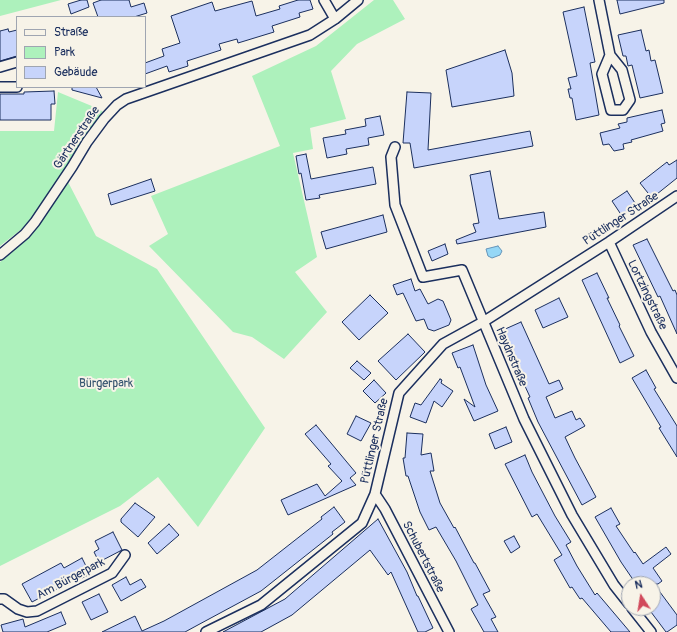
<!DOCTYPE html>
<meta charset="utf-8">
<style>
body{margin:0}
#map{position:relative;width:677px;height:632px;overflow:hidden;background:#f7f3e8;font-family:Pangolin,sans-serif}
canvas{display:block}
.legend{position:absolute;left:16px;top:16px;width:130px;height:72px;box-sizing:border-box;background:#f7f3e8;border:1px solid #9fa5b1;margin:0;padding:5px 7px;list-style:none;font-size:12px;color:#1b2f5e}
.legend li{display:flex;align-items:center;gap:8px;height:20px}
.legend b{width:20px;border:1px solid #9fa5b1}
.north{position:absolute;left:621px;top:576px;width:40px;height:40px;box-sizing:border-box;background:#f7f3e8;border:1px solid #9fa5b1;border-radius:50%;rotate:348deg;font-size:11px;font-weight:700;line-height:16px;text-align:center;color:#1b2f5e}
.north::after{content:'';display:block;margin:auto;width:14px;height:18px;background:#d1495b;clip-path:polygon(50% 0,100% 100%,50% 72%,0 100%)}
</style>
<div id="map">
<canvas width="677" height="632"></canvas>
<ul class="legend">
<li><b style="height:5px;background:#f7f3e8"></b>Straße</li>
<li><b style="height:11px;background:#adf1bc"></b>Park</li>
<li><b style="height:11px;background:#c7d4fb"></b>Gebäude</li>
</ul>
<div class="north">N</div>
</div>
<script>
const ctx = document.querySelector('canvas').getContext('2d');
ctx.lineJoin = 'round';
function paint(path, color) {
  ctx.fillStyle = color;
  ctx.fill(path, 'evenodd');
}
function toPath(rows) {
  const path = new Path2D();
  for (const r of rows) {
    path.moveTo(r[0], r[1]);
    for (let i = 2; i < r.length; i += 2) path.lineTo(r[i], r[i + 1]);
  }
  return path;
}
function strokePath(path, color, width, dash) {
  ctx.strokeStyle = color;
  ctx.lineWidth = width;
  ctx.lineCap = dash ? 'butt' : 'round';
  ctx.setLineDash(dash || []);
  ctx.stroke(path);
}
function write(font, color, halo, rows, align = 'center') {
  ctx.font = font + ' Pangolin,sans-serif';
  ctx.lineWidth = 4;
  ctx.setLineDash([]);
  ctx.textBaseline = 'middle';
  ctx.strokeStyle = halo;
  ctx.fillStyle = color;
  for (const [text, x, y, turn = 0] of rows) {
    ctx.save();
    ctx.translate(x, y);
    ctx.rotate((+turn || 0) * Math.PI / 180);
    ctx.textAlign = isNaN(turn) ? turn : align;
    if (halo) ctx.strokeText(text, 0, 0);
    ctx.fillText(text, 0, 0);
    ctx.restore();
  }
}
const green = toPath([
 [0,0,61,0,0,16],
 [374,0,393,0,405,19,357,44,331,71,346,119,310,128,313,149,293,153,317,257,295,272,327,312,284,359,252,337,233,332,149,246,168,234,151,196,280,146,252,76,316,46],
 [58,92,99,109,103,112,33,216,23,228,0,246,0,131,54,131],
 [67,180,96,236,157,269,265,428,198,527,158,477,120,506,0,566,0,262,18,247]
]);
const water = toPath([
 [498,246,502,251,500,255,492,258,488,256,486,249,498,246]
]);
const building = toPath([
 [81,0,87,0,89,7,71,14,68,4,81,0],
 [101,0,129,0,131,7,144,3,147,13,134,17,98,17,93,3,101,0],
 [298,0,310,0,313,9,299,13,300,17,272,26,274,32,238,43,237,39,219,44,221,50,187,61,188,66,169,72,167,66,145,74,145,63,164,56,162,49,180,43,171,16,212,2,215,11,252,1,256,16,280,9,279,6,298,0],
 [617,0,664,0,664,3,620,14,617,0],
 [584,7,595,62,590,63,599,115,576,120,572,98,570,98,568,89,571,89,568,78,577,76,563,12,584,7],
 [8,29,9,32,17,30,17,56,0,61,0,31,8,29],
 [641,30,646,51,649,50,651,61,655,60,663,93,640,98,632,65,628,66,626,56,623,56,618,35,641,30],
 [505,50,512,73,514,96,452,107,446,70,505,50],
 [72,87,96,87,102,98,72,90,72,87],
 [54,91,55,104,51,104,51,120,0,120,0,94,24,94,24,92,54,91],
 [407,92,431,93,428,150,530,131,533,146,414,168,410,143,403,143,407,92],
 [662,110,665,123,661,124,663,131,631,140,632,142,623,144,624,149,614,151,609,144,603,145,600,133,620,128,618,124,627,122,627,118,662,110],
 [380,116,384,135,368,138,369,145,346,149,347,154,327,158,323,138,346,134,345,130,366,126,365,119,380,116],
 [306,154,311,179,373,167,376,184,319,195,320,198,306,200,301,173,299,174,296,156,306,154],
 [677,160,677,178,652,198,640,183,667,162,669,165,677,160],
 [490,171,499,219,544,212,546,227,457,244,456,240,476,232,473,224,479,223,470,175,490,171],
 [151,179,155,191,111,205,108,194,151,179],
 [627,191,637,206,622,216,612,201,627,191],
 [383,215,387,232,326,249,321,232,383,215],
 [647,239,673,291,675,290,677,295,677,334,660,296,658,297,633,245,647,239],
 [445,244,448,254,432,261,428,251,445,244],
 [597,273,609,298,607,298,620,325,619,326,634,356,620,363,582,280,597,273],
 [411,279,415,291,420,289,428,304,438,299,443,301,451,320,449,325,434,331,428,329,424,319,416,321,403,293,397,295,393,285,411,279],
 [370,295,388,313,359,340,342,322,370,295],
 [559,298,568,317,543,328,535,310,559,298],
 [521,322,549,384,559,380,563,389,546,397,555,418,572,411,576,420,580,418,585,426,565,437,575,458,596,497,582,505,538,422,528,398,530,397,512,358,515,357,503,330,521,322],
 [408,334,425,352,396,380,378,361,408,334],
 [473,345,486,385,498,411,474,421,464,399,475,407,460,367,458,368,452,353,473,345],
 [357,361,371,373,364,380,350,368,357,361],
 [646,370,656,388,654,389,677,426,677,457,659,428,661,427,632,378,646,370],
 [440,379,442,380,441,383,453,391,442,407,434,401,426,423,410,417,415,403,421,405,440,379],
 [374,380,386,393,375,403,363,391,374,380],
 [356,416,371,423,361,441,347,434,356,416],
 [316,425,356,473,350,478,356,485,288,515,281,500,317,484,325,496,342,481,328,466,331,464,305,434,316,425],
 [506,427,512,442,495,449,489,434,506,427],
 [407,433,423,434,421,455,431,453,434,471,430,471,440,503,454,528,455,527,474,563,475,563,490,591,483,594,496,617,491,619,498,632,484,632,471,609,478,605,456,561,436,527,429,530,420,512,408,476,406,476,403,458,405,458,407,433],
 [525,455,532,472,555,516,571,542,566,545,577,566,595,595,597,593,630,632,611,632,582,598,580,599,572,587,570,588,554,560,562,555,537,514,532,517,505,464,525,455],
 [135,503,155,517,138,537,121,522,121,519,135,503],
 [334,507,345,522,332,532,333,534,261,591,196,626,185,632,102,632,135,616,142,631,164,621,257,570,322,519,321,517,334,507],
 [611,508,620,524,616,526,634,553,635,552,643,564,666,547,671,554,653,568,662,581,658,584,654,584,677,615,677,625,667,632,666,632,648,608,653,608,653,584,636,584,621,562,595,517,611,508],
 [378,519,407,572,417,596,418,596,433,628,425,632,418,632,391,572,388,575,370,550,292,615,261,632,223,632,285,599,378,519],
 [169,524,179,535,157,554,148,543,169,524],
 [113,532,122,550,99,562,94,552,99,549,95,541,113,532],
 [514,536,520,547,511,553,504,541,514,536],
 [82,558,90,574,82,578,81,576,32,602,22,584,61,563,64,568,82,558],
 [126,577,130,585,141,579,146,587,121,601,112,585,126,577],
 [99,594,108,612,91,620,82,602,99,594],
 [61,612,66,624,47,632,3,632,1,625,23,619,25,627,61,612]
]);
const street = toPath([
 [324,0,335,19],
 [599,0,610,55,622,70,630,100,623,110,611,110,602,74,610,55],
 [0,67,17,62],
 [0,87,17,87],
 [395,147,391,157,395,205,423,277,462,270,524,419,572,515,614,585,629,604],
 [609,242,651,332,677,378],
 [0,255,25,234,35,222,72,167,87,142,104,119,117,105,126,99,310,35,335,19,358,0],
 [375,494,385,509,449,632],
 [0,599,4,599,18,609,27,612,37,611,112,573,125,555],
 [632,608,651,632],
 [206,632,261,605,362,523,375,494,399,393,443,344,483,322,609,242,677,196]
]);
const streetNames = [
 ["Gärtnerstraße",77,138,-56],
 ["Püttlinger Straße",621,219,-33],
 ["Lortzingstraße",647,295,64],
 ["Haydnstraße",511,357,67],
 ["Püttlinger Straße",375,441,-77],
 ["Schubertstraße",423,557,63],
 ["Am Bürgerpark",71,579,-28]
];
const parkNames = [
 ["Bürgerpark",106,384]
];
paint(green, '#adf1bc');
paint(water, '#95d7f6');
strokePath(water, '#6494b9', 1);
paint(building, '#c7d4fb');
strokePath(building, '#1b2f5e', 1);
strokePath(street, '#1b2f5e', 12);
strokePath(street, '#f7f3e8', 9);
write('12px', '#1b2f5e', '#f7f3e8', streetNames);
write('12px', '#385671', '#f7f3e8', parkNames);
</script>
